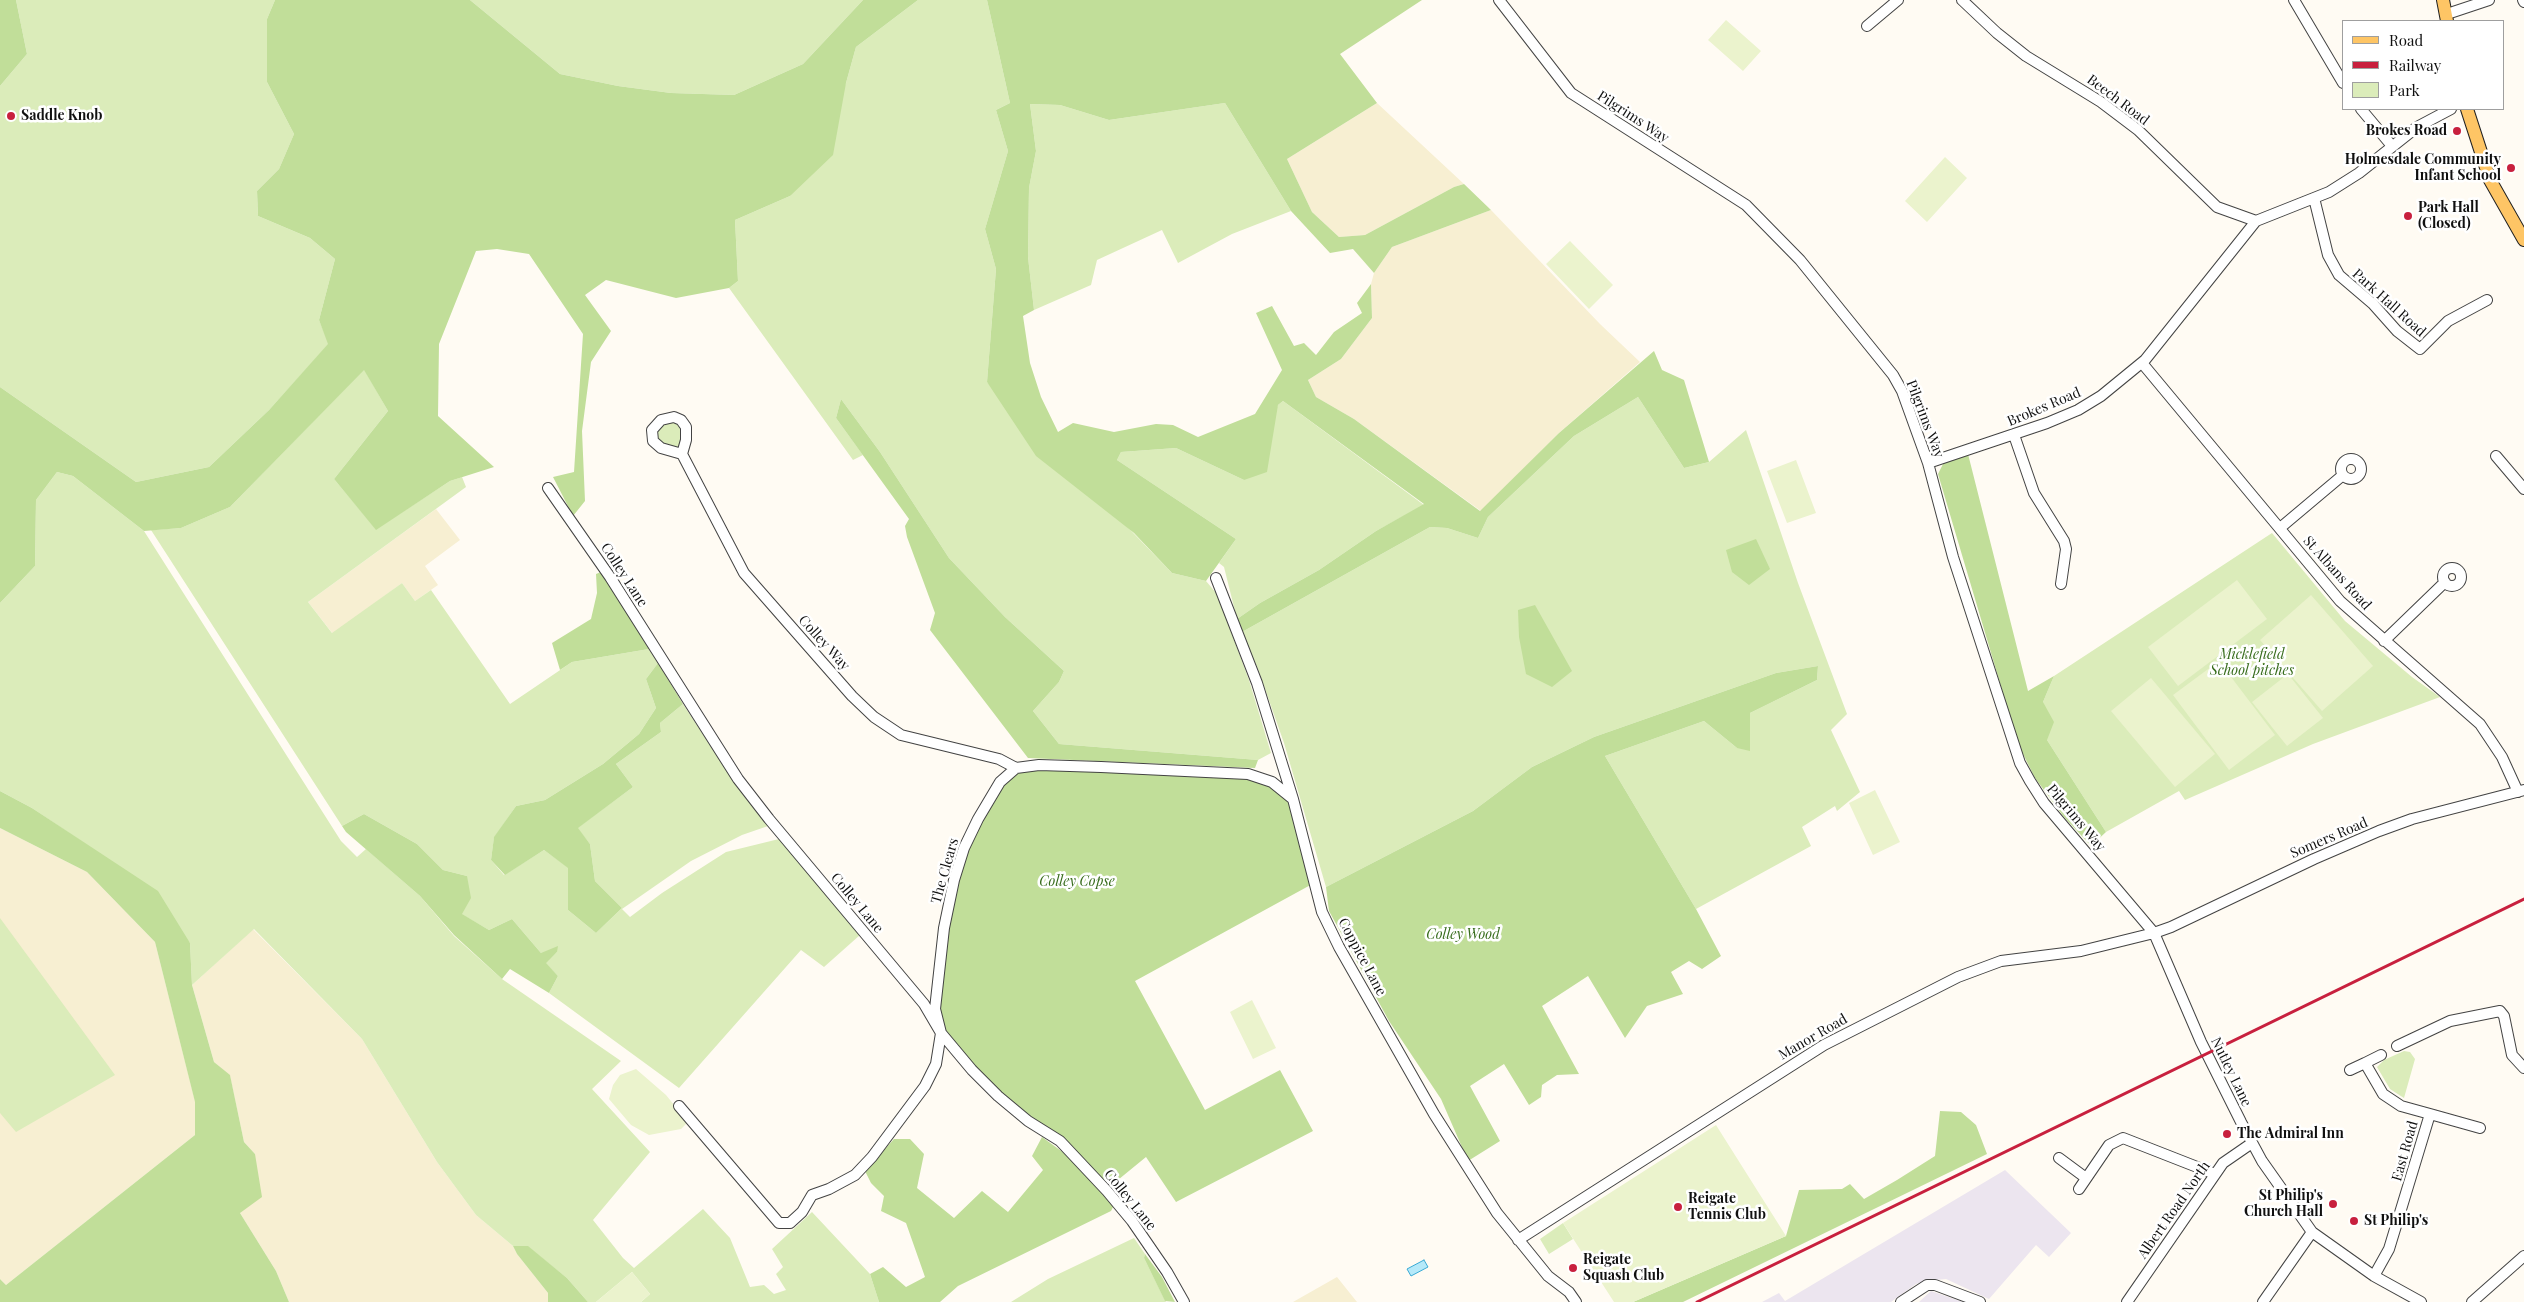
<!DOCTYPE html>
<style>
body{margin:0}
#map{position:relative;width:2524px;height:1302px;overflow:hidden;background:#fffbf3;font-family:"Playfair Display",serif}
canvas{display:block}
.legend{position:absolute;left:2342px;top:20px;width:162px;height:90px;box-sizing:border-box;background:#fff;border:1px solid #9f9f9f;margin:0;padding:6px 9px;list-style:none;font-size:15px;color:#101010}
.legend li{display:flex;align-items:center;gap:10px;height:25px}
.legend b{width:25px;border:1px solid #9f9f9f}
</style>
<div id="map">
<canvas width="2524" height="1302"></canvas>
<ul class="legend">
<li><b style="height:6px;background:#fec565"></b>Road</li>
<li><b style="height:6px;background:#c8203e"></b>Railway</li>
<li><b style="height:14px;background:#dbecba"></b>Park</li>
</ul>
</div>
<script>
const ctx = document.querySelector('canvas').getContext('2d');
ctx.lineJoin = 'round';
function paint(path, color) {
  ctx.fillStyle = color;
  ctx.fill(path, 'evenodd');
}
function toPath(rows) {
  const path = new Path2D();
  for (const r of rows) {
    if (r.length === 3) {
      path.moveTo(r[0] + r[2], r[1]);
      path.arc(r[0], r[1], r[2], 0, 2 * Math.PI);
      continue;
    }
    path.moveTo(r[0], r[1]);
    for (let i = 2; i < r.length; i += 2) path.lineTo(r[i], r[i + 1]);
  }
  return path;
}
function strokePath(path, color, width, dash) {
  ctx.strokeStyle = color;
  ctx.lineWidth = width;
  ctx.lineCap = dash ? 'butt' : 'round';
  ctx.setLineDash(dash || []);
  ctx.stroke(path);
}
function write(font, color, halo, rows, align = 'center') {
  ctx.font = font + ' "Playfair Display",serif';
  ctx.lineWidth = 5;
  ctx.setLineDash([]);
  ctx.textBaseline = 'middle';
  ctx.strokeStyle = halo;
  ctx.fillStyle = color;
  for (const [text, x, y, turn = 0] of rows) {
    ctx.save();
    ctx.translate(x, y);
    ctx.rotate((+turn || 0) * Math.PI / 180);
    ctx.textAlign = isNaN(turn) ? turn : align;
    if (halo) ctx.strokeText(text, 0, 0);
    ctx.fillText(text, 0, 0);
    ctx.restore();
  }
}
const industrial = toPath([
 [2005,1170,2071,1233,2049,1257,2036,1245,1989,1299,1946,1279,1925,1281,1916,1284,1891,1302,1762,1302,1779,1293,1785,1301],
 [1931,1291,1963,1302,1919,1302]
]);
const farmland = toPath([
 [1377,103,1464,184,1454,187,1365,235,1339,237,1312,212,1287,159],
 [1491,210,1600,324,1640,362,1559,433,1481,511,1354,419,1316,397,1308,380,1341,359,1372,318,1371,284,1374,273,1392,247],
 [436,509,460,540,425,566,438,585,415,601,402,583,333,634,308,602],
 [0,828,87,872,155,942,195,1101,195,1135,6,1285,0,1279],
 [253,929,362,1039,437,1162,476,1215,513,1246,517,1254,548,1293,548,1302,289,1302,276,1271,240,1213,255,1154,244,1142,230,1076,214,1062,192,985],
 [1337,1277,1357,1302,1293,1302]
]);
const green = toPath([
 [16,0,275,0,267,19,267,82,294,134,279,169,257,191,258,216,310,238,335,259,319,320,329,344,269,410,209,467,136,482,0,387,0,86,27,54],
 [470,0,863,0,803,64,734,95,671,93,618,86,560,74],
 [918,0,987,0,1010,103,996,110,1008,151,985,229,996,269,987,382,1172,573,1206,581,1217,594,1249,680,1271,753,1258,760,1059,744,1033,711,1059,682,1064,671,1005,617,949,558,880,452,841,399,836,418,863,455,853,460,729,288,738,281,735,220,790,196,846,83,856,47],
 [1225,103,1291,211,1232,234,1178,263,1162,230,1097,260,1091,285,1034,310,1028,257,1029,188,1036,151,1030,104,1060,105,1109,120],
 [364,369,388,411,334,479,376,529,450,481,462,477,466,487,308,602,332,633,402,583,415,601,431,590,510,704,572,662,649,649,658,663,646,679,656,708,639,734,603,764,545,800,516,806,494,838,491,860,504,875,544,850,569,868,568,910,596,933,622,908,595,881,590,844,577,828,633,787,616,764,661,732,660,723,683,704,719,759,768,826,742,835,691,861,622,909,630,917,662,893,726,852,779,839,860,935,824,967,801,950,679,1088,549,993,558,976,545,963,557,952,541,953,512,919,489,930,461,914,467,876,443,870,417,844,364,814,342,826,151,530,181,528,230,507],
 [1638,397,1684,468,1709,462,1746,430,1798,583,1847,714,1831,730,1860,792,1837,811,1835,806,1802,827,1811,846,1696,909,1605,756,1704,721,1737,748,1750,713,1817,680,1818,666,1776,673,1594,737,1532,767,1473,811,1326,887,1284,743,1258,669,1242,632,1430,527,1447,528,1478,538,1488,517,1574,436],
 [1283,401,1424,505,1376,531,1319,570,1260,603,1237,619,1224,567,1219,563,1236,539,1117,460,1121,452,1176,448,1244,480,1278,405],
 [676,421,683,430,681,446,676,448,658,441,656,430,659,425],
 [57,472,73,476,144,531,341,841,357,857,366,849,420,896,454,936,502,979,621,1061,592,1089,650,1152,593,1220,623,1258,634,1268,703,1209,730,1238,750,1287,764,1285,774,1294,786,1290,776,1274,783,1267,772,1249,812,1212,870,1274,879,1302,641,1302,650,1294,632,1272,596,1302,588,1302,567,1278,528,1247,513,1246,476,1215,437,1162,362,1039,254,929,192,985,190,943,87,845,32,808,0,791,0,603,35,566,36,500],
 [2272,533,2345,621,2412,677,2440,697,2313,744,2185,800,2179,791,2106,832,2047,740,2043,702,2054,676],
 [0,918,115,1075,16,1132,0,1113],
 [2404,1051,2410,1052,2415,1059,2404,1098,2390,1089,2377,1067,2384,1060],
 [1563,1223,1573,1239,1549,1254,1540,1239],
 [1134,1238,1145,1254,1144,1258,1166,1302,1011,1302,1048,1279]
]);
const forest = toPath([
 [0,0,16,0,27,54,0,86],
 [275,0,470,0,560,74,618,86,671,93,734,95,803,64,863,0,918,0,856,47,846,83,833,155,790,196,735,220,738,281,729,288,676,298,606,280,585,295,611,331,591,362,582,431,585,501,573,516,553,477,574,472,583,334,529,254,497,249,476,251,439,344,438,416,494,467,450,481,376,530,334,479,388,411,364,370,230,507,181,528,144,531,73,476,57,472,36,500,35,566,0,603,0,387,136,482,209,467,269,410,328,344,319,320,335,259,310,238,258,216,257,191,279,169,294,134,267,82,267,19],
 [987,0,1422,0,1340,54,1377,103,1287,159,1312,212,1339,237,1365,235,1454,187,1464,184,1491,210,1392,247,1374,273,1353,249,1330,253,1291,211,1225,103,1109,120,1060,105,1030,104,1036,151,1029,188,1028,257,1034,310,1023,316,1030,363,1041,397,1058,432,1073,423,1114,432,1156,424,1173,425,1198,437,1255,414,1282,370,1256,313,1272,306,1294,346,1304,343,1316,355,1334,332,1362,313,1357,303,1371,284,1372,318,1341,359,1308,380,1316,397,1354,419,1480,511,1559,433,1654,351,1662,370,1684,380,1709,462,1684,468,1638,397,1574,436,1488,517,1478,538,1447,528,1430,527,1242,632,1237,619,1260,603,1319,570,1376,531,1424,504,1283,401,1278,405,1267,472,1244,480,1176,448,1121,452,1117,460,1236,539,1206,581,1172,573,1134,533,1036,456,987,382,996,269,985,229,1008,151,996,110,1010,103],
 [841,399,880,452,949,558,1005,617,1064,671,1059,682,1033,711,1059,744,1258,760,1255,768,1028,758,930,630,935,613,907,537,905,526,909,519,836,418],
 [1968,454,2028,691,2054,676,2043,702,2054,722,2047,740,2106,832,2091,846,2064,817,2035,778,2018,744,1938,474,1944,462],
 [1756,539,1770,569,1749,585,1732,572,1726,550],
 [601,572,649,649,572,662,560,670,552,643,591,619,597,593,596,574],
 [1535,605,1572,671,1552,687,1526,674,1519,637,1518,610],
 [658,663,683,704,660,723,661,732,616,764,633,787,578,828,590,844,595,881,622,908,596,933,568,910,568,868,544,850,505,875,491,860,494,837,516,806,545,800,603,764,639,734,656,708,646,679],
 [1818,666,1817,680,1750,713,1750,751,1737,748,1704,721,1605,756,1696,909,1721,956,1702,969,1689,961,1671,972,1683,994,1647,1006,1625,1038,1588,976,1542,1006,1579,1074,1557,1075,1542,1085,1541,1097,1529,1105,1504,1064,1470,1086,1500,1141,1468,1161,1441,1099,1389,1021,1329,911,1326,887,1473,811,1532,767,1594,737,1776,673],
 [1016,768,1248,774,1293,799,1316,882,1135,981,1205,1110,1280,1070,1313,1131,1176,1202,1146,1157,1113,1184,1091,1174,1028,1121,941,1033,935,1009,944,928,978,819],
 [0,791,32,808,158,891,190,943,192,985,214,1062,230,1075,244,1142,255,1154,262,1197,240,1213,276,1271,289,1302,0,1302,0,1279,6,1285,195,1135,195,1102,155,942,87,872,0,828],
 [364,814,417,844,443,870,467,876,471,898,462,914,489,930,512,919,541,953,558,946,557,952,546,963,558,976,549,993,510,969,502,979,454,935,420,896,346,832,342,826],
 [1940,1111,1961,1112,1976,1125,1987,1154,1683,1302,1633,1302,1786,1236,1799,1190,1842,1189,1850,1184,1864,1199,1897,1180,1935,1156],
 [1042,1137,1064,1153,1089,1177,1114,1205,1111,1211,958,1286,940,1302,879,1302,870,1274,883,1267,906,1287,925,1277,906,1223,881,1211,884,1196,871,1183,865,1171,894,1139,910,1139,924,1154,917,1188,954,1218,982,1191,1008,1212,1043,1170,1032,1156],
 [513,1246,528,1246,567,1278,588,1302,548,1302,548,1293,517,1254],
 [1145,1254,1162,1277,1175,1302,1165,1301,1144,1258]
]);
const pitch = toPath([
 [1726,20,1761,51,1743,71,1708,40],
 [1945,157,1967,178,1927,222,1905,201],
 [1570,241,1613,285,1589,309,1546,264],
 [1796,460,1816,513,1787,523,1767,471],
 [2237,580,2267,619,2178,686,2148,647],
 [2311,595,2373,666,2322,711,2260,640],
 [2219,661,2275,735,2229,770,2173,695],
 [2288,674,2323,718,2287,746,2252,702],
 [2151,678,2215,754,2175,787,2111,711],
 [1875,790,1900,842,1873,855,1849,803],
 [1252,1000,1276,1048,1253,1059,1230,1012],
 [636,1069,666,1095,688,1122,681,1129,649,1135,631,1125,609,1099,613,1085,620,1075],
 [1716,1125,1786,1236,1633,1302,1614,1302,1563,1223],
 [632,1272,650,1294,641,1302,596,1302]
]);
const water = toPath([
 [1424,1260,1428,1267,1411,1276,1407,1269,1424,1260]
]);
const minor = toPath([
 [1499,0,1571,93,1746,205,1800,260,1893,375,1902,391,1928,463,1953,557,2020,763,2030,781,2044,803,2154,933,2201,1042,2241,1122,2262,1161,2312,1232,2374,1276,2421,1302],
 [1962,0,1997,33,2026,56,2101,102,2138,130,2217,207,2256,221],
 [2294,0,2343,83],
 [2523,0,2524,2],
 [2447,14,2489,0],
 [1867,26,1898,0],
 [2361,109,2392,146],
 [2314,198,2328,255,2339,275,2373,304,2397,331,2420,349,2448,321,2487,300],
 [2142,363,2340,601,2480,724,2502,757,2518,792],
 [2014,435,2034,493,2064,541,2066,549,2061,584],
 [682,454,661,448,653,441,652,430,661,420,674,417,681,420,686,427,686,440,682,454,744,573,852,696,874,717,901,735,999,759,1016,768],
 [2496,456,2524,489],
 [2351,469,10],
 [1928,463,2047,423,2078,410,2101,396,2145,360,2256,221,2329,192,2359,173,2417,127,2451,109],
 [548,488,610,577,738,779,769,819,924,1004,941,1033,972,1070,998,1096,1028,1121,1060,1141,1107,1191,1132,1221,1167,1272,1184,1302],
 [2280,528,2343,475],
 [2452,577,9],
 [1216,578,1257,683,1293,799,1322,912,1339,947,1434,1114,1497,1213,1548,1276,1569,1292,1576,1302],
 [2384,641,2445,582],
 [2397,1046,2450,1021,2500,1011,2504,1016,2512,1055,2524,1068],
 [2365,1063,2381,1055],
 [2350,1070,2365,1063,2383,1094,2401,1106,2430,1114,2389,1249,2374,1276],
 [679,1106,779,1223,790,1223,802,1212,812,1195,829,1189,855,1175,872,1157,925,1086,936,1064,941,1033,935,1009,944,928,954,880,964,848,978,819,1000,782,1016,768,1039,765,1101,767,1248,774,1272,782,1293,799],
 [2430,1114,2480,1128],
 [2059,1158,2086,1178],
 [2079,1189,2109,1145,2123,1138,2215,1174],
 [1518,1240,1824,1045,1958,977,2001,961,2081,951,2154,933,2171,927,2314,859,2379,831,2412,819,2524,790],
 [1901,1302,1927,1285,1935,1285,1980,1302],
 [2127,1302,2223,1163,2252,1143],
 [2263,1302,2312,1232],
 [2472,1302,2524,1256]
]);
const major = toPath([
 [2443,0,2447,21],
 [2467,109,2490,180,2524,240]
]);
const rail = toPath([
 [1697,1302,2524,899]
]);
const markers = [
 [11,116,5,"#c8203e"],
 [2457,131,5,"#c8203e"],
 [2511,168,5,"#c8203e"],
 [2408,216,5,"#c8203e"],
 [2227,1134,5,"#c8203e"],
 [2333,1204,5,"#c8203e"],
 [1678,1207,5,"#c8203e"],
 [2354,1221,5,"#c8203e"],
 [1573,1268,5,"#c8203e"]
];
const streetNames = [
 ["Beech Road",2118,100,37],
 ["Pilgrims Way",1633,117,33],
 ["Park Hall Road",2389,303,42],
 ["Brokes Road",2044,407,-23],
 ["Pilgrims Way",1925,419,69],
 ["St Albans Road",2337,573,48],
 ["Colley Lane",624,575,57],
 ["Colley Way",824,643,48],
 ["Pilgrims Way",2076,818,50],
 ["Somers Road",2329,838,-23],
 ["The Clears",945,871,-74],
 ["Colley Lane",857,903,50],
 ["Coppice Lane",1362,957,62],
 ["Manor Road",1813,1037,-30],
 ["Nutley Lane",2231,1072,64],
 ["East Road",2405,1151,-74],
 ["Colley Lane",1130,1200,51],
 ["Albert Road North",2174,1210,-55]
];
const poiNames = [
 ["Saddle Knob",21,116],
 ["Brokes Road",2447,131,"right"],
 ["Holmesdale Community",2501,160,"right"],
 ["Infant School",2501,176,"right"],
 ["Park Hall",2418,208],
 ["(Closed)",2418,224],
 ["The Admiral Inn",2237,1134],
 ["St Philip's",2323,1196,"right"],
 ["Church Hall",2323,1212,"right"],
 ["Reigate",1688,1199],
 ["Tennis Club",1688,1215],
 ["St Philip's",2364,1221],
 ["Reigate",1583,1260],
 ["Squash Club",1583,1276]
];
const parkNames = [
 ["Micklefield",2252,655],
 ["School pitches",2252,671],
 ["Colley Copse",1077,882],
 ["Colley Wood",1463,935]
];
paint(industrial, '#ece5ef');
paint(farmland, '#f7efd2');
paint(green, '#dbecba');
paint(forest, '#c1de99');
paint(pitch, '#ebf3cd');
paint(water, '#b5e9f9');
strokePath(water, '#39aad4', 1);
strokePath(minor, '#434343', 12);
strokePath(major, '#212121', 14);
strokePath(minor, '#fff', 10);
strokePath(major, '#fec565', 12);
strokePath(rail, '#c8203e', 3);
for (const [x, y, r, color] of markers) {
  const dot = new Path2D();
  dot.arc(x, y, r, 0, 2 * Math.PI);
  ctx.fillStyle = color;
  ctx.fill(dot);
  strokePath(dot, '#fff', 2);
}
write('14px', '#101010', '#fff', streetNames);
write('bold 14px', '#101010', '#fff', poiNames, 'left');
write('italic 14px', '#376c1c', '#fff', parkNames);
</script>
